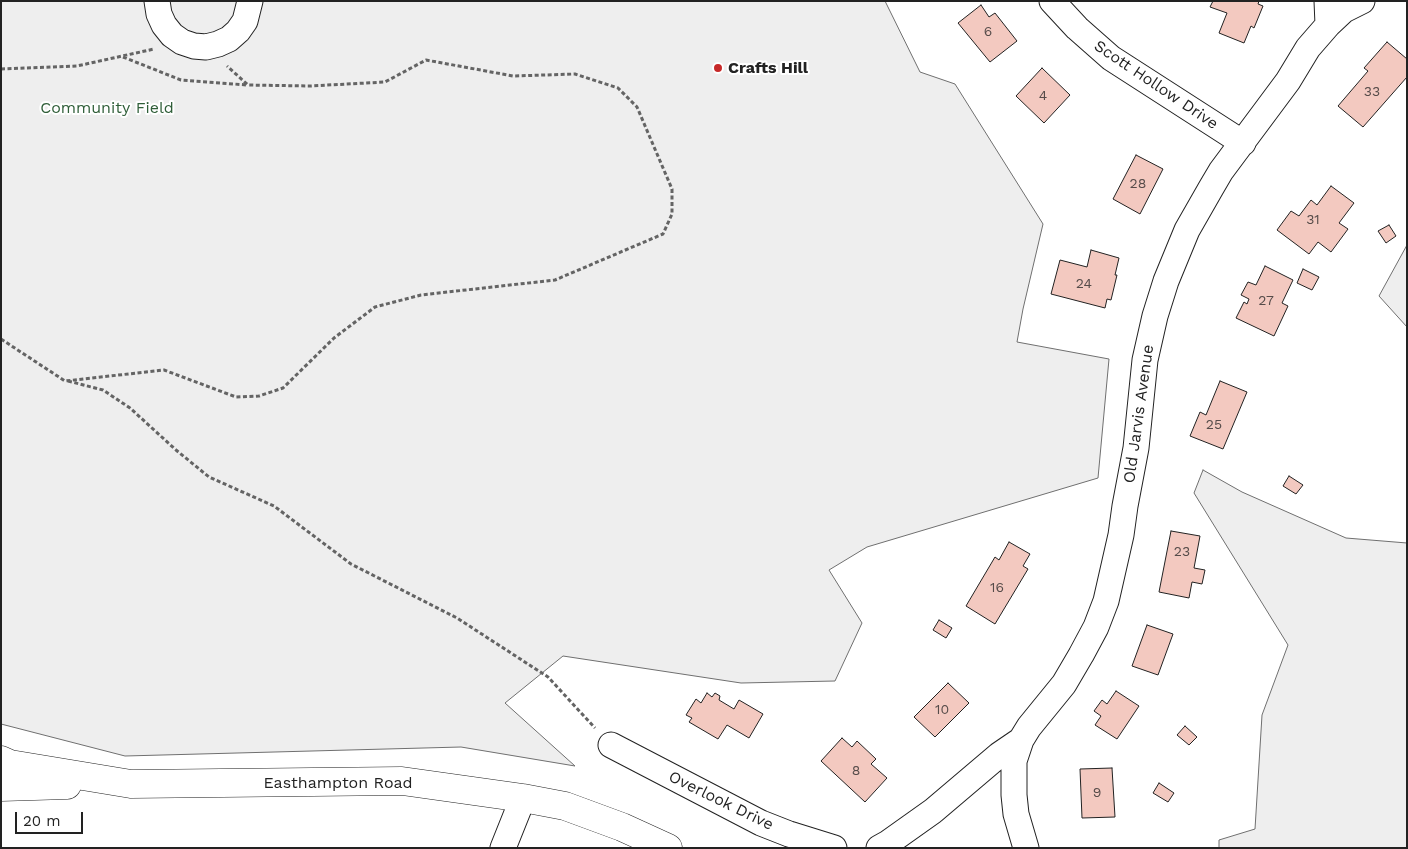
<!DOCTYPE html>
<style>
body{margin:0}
#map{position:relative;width:1408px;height:849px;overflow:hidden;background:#fff;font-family:"Work Sans",sans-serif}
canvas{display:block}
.frame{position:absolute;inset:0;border:2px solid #222;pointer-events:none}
.scale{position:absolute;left:15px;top:812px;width:68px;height:22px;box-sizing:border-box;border:2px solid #222;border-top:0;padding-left:6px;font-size:15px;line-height:18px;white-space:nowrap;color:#222;-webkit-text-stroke:4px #fff;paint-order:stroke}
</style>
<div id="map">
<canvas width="1408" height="849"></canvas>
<div class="frame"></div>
<div class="scale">20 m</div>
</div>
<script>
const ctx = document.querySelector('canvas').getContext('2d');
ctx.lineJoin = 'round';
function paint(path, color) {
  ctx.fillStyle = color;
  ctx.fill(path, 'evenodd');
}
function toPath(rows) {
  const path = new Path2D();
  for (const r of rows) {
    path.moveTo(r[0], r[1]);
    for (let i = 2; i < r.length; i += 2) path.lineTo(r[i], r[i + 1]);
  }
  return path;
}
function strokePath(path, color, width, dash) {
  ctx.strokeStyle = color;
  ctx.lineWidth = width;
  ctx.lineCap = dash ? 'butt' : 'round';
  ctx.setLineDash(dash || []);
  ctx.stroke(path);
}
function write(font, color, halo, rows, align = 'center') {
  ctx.font = font + ' "Work Sans",sans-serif';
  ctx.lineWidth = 4;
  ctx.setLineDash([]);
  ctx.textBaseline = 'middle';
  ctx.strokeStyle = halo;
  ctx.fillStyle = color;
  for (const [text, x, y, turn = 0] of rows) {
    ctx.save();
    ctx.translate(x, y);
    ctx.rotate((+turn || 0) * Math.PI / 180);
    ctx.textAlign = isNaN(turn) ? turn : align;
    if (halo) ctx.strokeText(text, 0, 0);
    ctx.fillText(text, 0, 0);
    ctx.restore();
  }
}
const green = toPath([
 [1,1,885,1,920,72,955,84,1043,224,1023,309,1017,342,1109,359,1098,478,867,547,829,570,862,623,835,681,741,683,563,656,505,703,575,766,461,747,125,756,1,724,1,1],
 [1407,245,1407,327,1379,296,1407,245],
 [1203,470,1242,492,1346,538,1407,543,1407,848,1219,848,1219,840,1255,829,1262,715,1288,645,1194,493,1203,470]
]);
const building = toPath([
 [1213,1,1259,1,1258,4,1263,6,1254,28,1251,26,1244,43,1219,33,1227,13,1210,7,1213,1],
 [981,5,989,17,995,13,1017,41,990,62,958,23,981,5],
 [1387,42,1407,59,1407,77,1363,127,1338,106,1368,71,1364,68,1387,42],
 [1042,68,1070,95,1044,123,1016,96,1042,68],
 [1136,155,1163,169,1140,214,1113,199,1136,155],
 [1331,186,1354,203,1339,223,1348,229,1331,252,1318,242,1309,254,1277,230,1291,211,1299,216,1311,200,1317,205,1331,186],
 [1389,225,1396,236,1386,243,1378,231,1389,225],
 [1091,250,1119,258,1115,275,1117,275,1111,300,1107,299,1105,308,1051,294,1060,260,1087,267,1091,250],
 [1265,266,1293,280,1282,303,1288,306,1274,336,1236,318,1244,302,1247,304,1249,299,1241,295,1248,282,1256,285,1265,266],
 [1303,269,1319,277,1312,290,1297,283,1303,269],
 [1220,381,1247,392,1223,449,1190,436,1200,412,1206,415,1220,381],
 [1289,476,1303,485,1296,494,1283,486,1289,476],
 [1171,531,1200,536,1194,568,1205,570,1202,584,1192,582,1189,598,1159,592,1171,531],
 [1009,542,1030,554,1023,566,1028,569,995,624,966,606,995,557,999,560,1009,542],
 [939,620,952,628,946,638,933,630,939,620],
 [1147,625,1173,634,1158,675,1132,666,1147,625],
 [948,683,969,703,935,737,914,717,948,683],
 [1116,691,1139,706,1117,739,1095,725,1101,716,1094,711,1102,700,1107,704,1116,691],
 [707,693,712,697,715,693,720,696,719,700,734,709,739,700,763,714,749,738,727,725,718,739,689,722,692,718,686,715,696,699,701,703,707,693],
 [1185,726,1197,737,1189,745,1177,735,1185,726],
 [842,738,852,747,857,741,876,759,871,764,887,778,865,802,821,761,842,738],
 [1112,768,1115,817,1082,818,1080,769,1112,768],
 [1159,783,1174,793,1168,802,1153,793,1159,783]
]);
const path = toPath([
 [123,57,181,80,247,85],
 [1,69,77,66,154,49],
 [1,339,65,381,164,370,236,397,259,396,283,388,334,338,375,307,421,295,555,280,663,234,672,214,672,189,637,107,618,88,575,74,513,76,426,60,385,82,310,86,248,85,227,66],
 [68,381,103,390,130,408,176,450,209,477,274,506,351,564,457,618,548,677,595,728]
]);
const minor = toPath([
 [157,1,159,14,164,25,172,35,182,42,194,46,206,47,218,44,229,39,238,31,245,21,250,1],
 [1052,1,1077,28,1111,58,1243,143],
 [1328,25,1344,10,1362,1],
 [611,745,761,823,789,834,834,848],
 [503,848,523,798],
 [879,848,888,843,933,811,999,755,1021,740],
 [1026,848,1016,814,1014,795,1014,761,1021,740,1029,727,1064,684,1081,655,1096,627,1106,601,1121,535,1125,506,1136,448,1145,360,1155,316,1166,281,1187,230,1211,188,1221,171,1288,81,1308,48,1328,25,1327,1]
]);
const major = toPath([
 [1,760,10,764,131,784,402,781,523,798,565,806,622,827,668,848],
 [1,787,67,785]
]);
const markers = [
 [718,68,5,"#c62828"]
];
const numberNames = [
 ["6",988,32],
 ["33",1372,92],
 ["4",1043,96],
 ["28",1138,184],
 ["31",1313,220],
 ["24",1084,284],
 ["27",1266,301],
 ["25",1214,425],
 ["23",1182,552],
 ["16",997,588],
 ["10",942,710],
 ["8",856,771],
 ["9",1097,793]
];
const poiNames = [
 ["Crafts Hill",728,68]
];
const streetNames = [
 ["Scott Hollow Drive",1156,85,34],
 ["Old Jarvis Avenue",1139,414,-82],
 ["Easthampton Road",338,783],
 ["Overlook Drive",721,801,26]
];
const parkNames = [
 ["Community Field",107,108]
];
paint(green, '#eee');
strokePath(green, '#6f6f6f', 1);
paint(building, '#f3c9c0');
strokePath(building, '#222', 1);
strokePath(minor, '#222', 27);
strokePath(major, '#222', 29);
strokePath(path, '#646464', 3, [4, 2.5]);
strokePath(minor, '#fff', 25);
strokePath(major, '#fff', 28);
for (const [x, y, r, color] of markers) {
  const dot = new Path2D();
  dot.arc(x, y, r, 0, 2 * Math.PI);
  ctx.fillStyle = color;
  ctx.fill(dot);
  strokePath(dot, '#fff', 2);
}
write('14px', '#564c4a', null, numberNames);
write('bold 16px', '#222', '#fff', poiNames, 'left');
write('16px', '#222', '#fff', streetNames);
write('16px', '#2f5e38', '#fff', parkNames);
</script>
